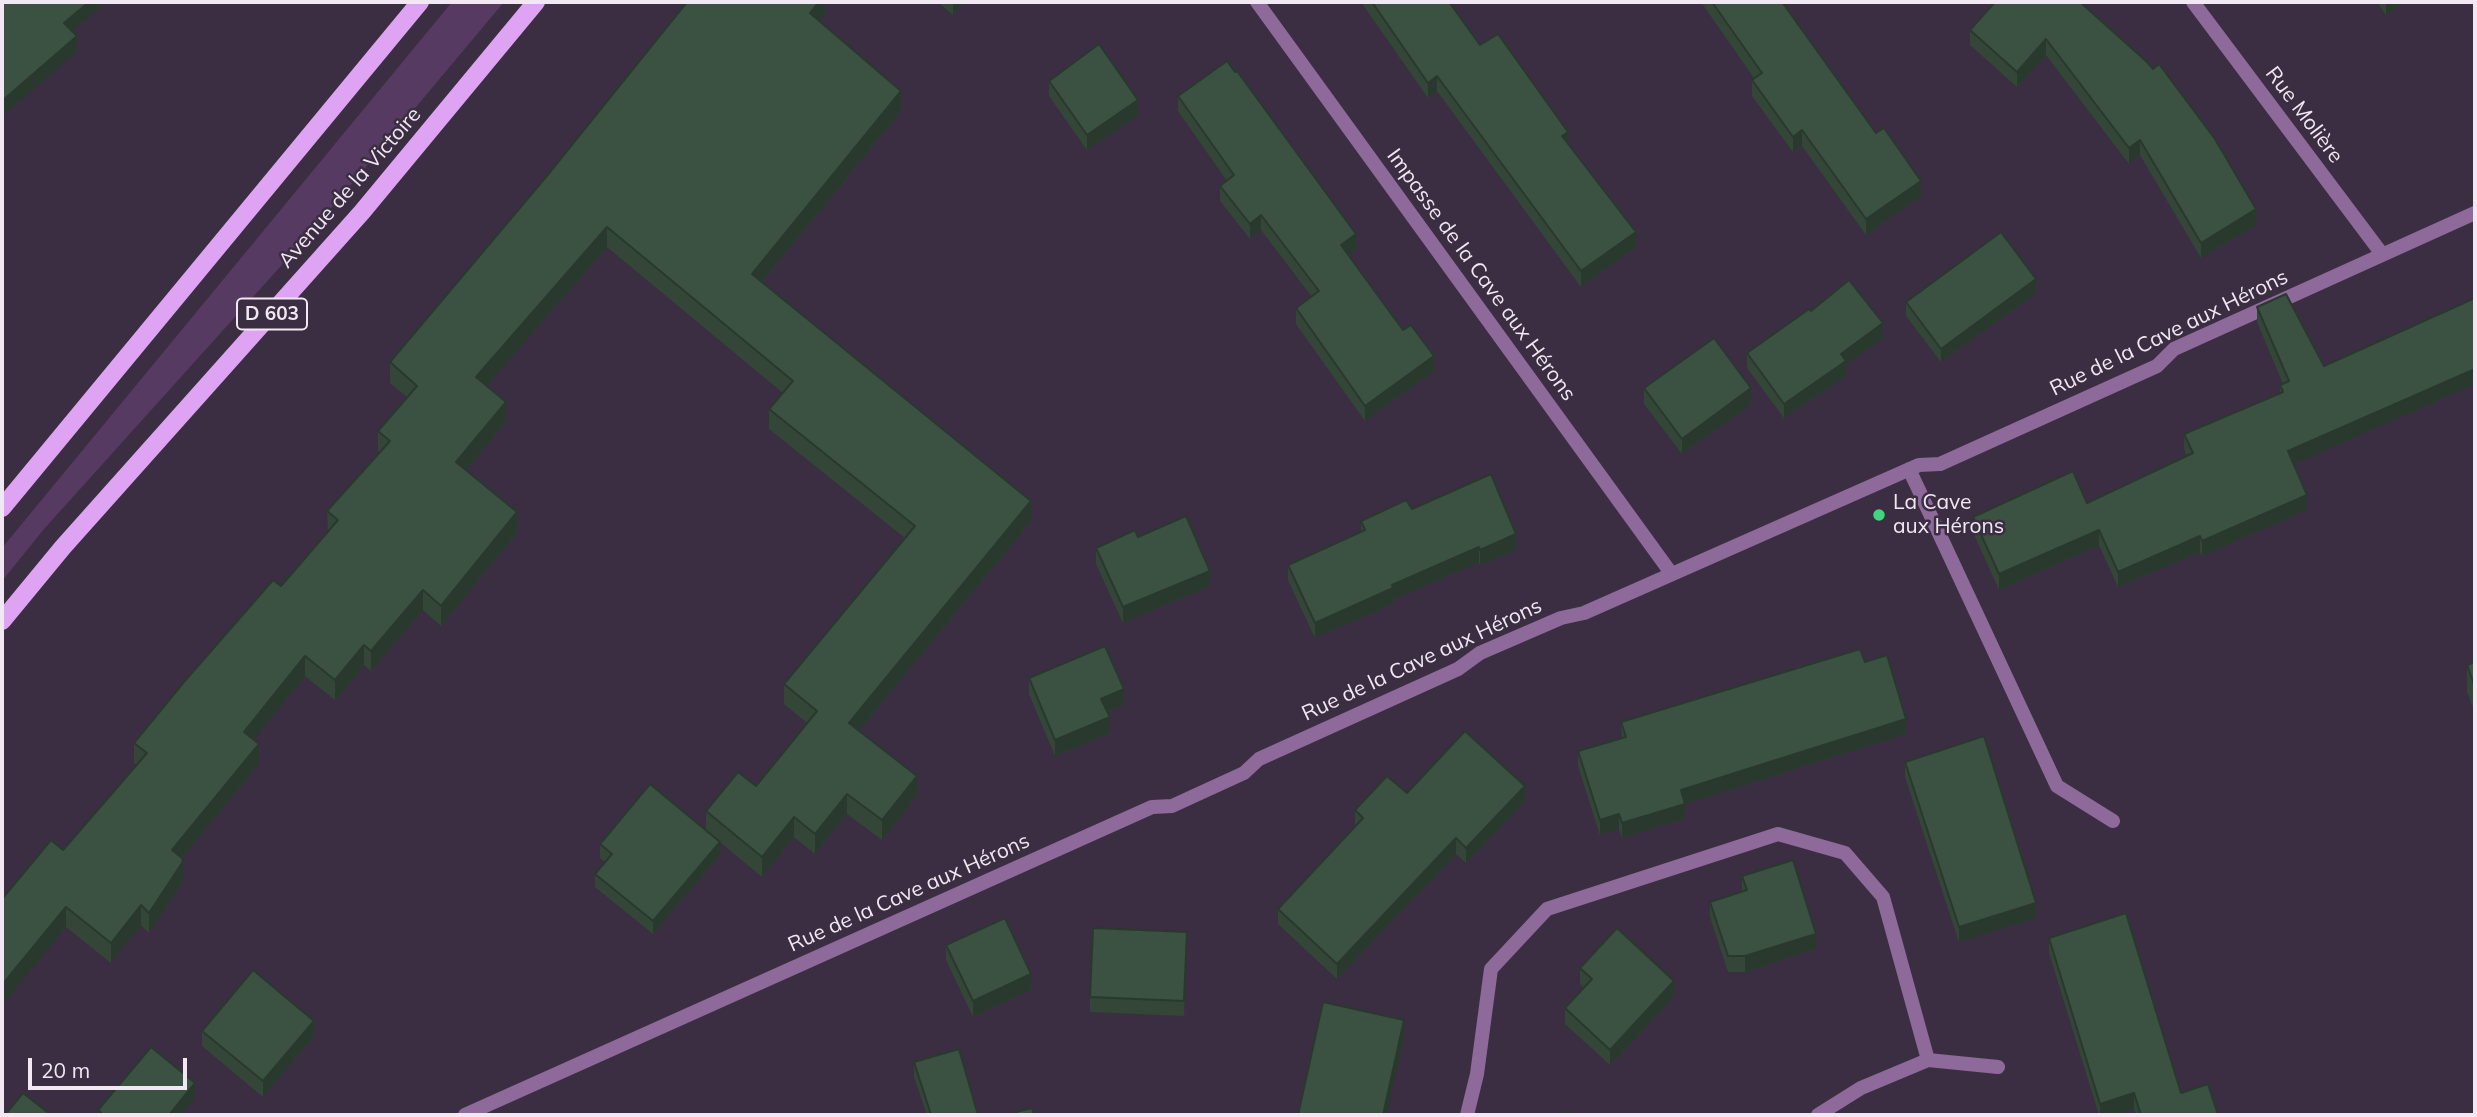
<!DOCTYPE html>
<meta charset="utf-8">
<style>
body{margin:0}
#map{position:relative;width:2477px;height:1117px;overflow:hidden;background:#3c2e42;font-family:Mulish,sans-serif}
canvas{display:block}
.frame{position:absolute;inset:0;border:4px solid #f1e8f4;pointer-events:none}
.scale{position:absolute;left:28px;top:1058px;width:159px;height:32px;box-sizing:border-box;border:4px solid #f1e8f4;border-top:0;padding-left:9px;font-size:21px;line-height:24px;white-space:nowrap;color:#f1e8f4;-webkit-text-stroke:5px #3c2e42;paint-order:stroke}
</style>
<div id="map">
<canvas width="2477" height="1117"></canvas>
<div class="frame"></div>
<div class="scale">20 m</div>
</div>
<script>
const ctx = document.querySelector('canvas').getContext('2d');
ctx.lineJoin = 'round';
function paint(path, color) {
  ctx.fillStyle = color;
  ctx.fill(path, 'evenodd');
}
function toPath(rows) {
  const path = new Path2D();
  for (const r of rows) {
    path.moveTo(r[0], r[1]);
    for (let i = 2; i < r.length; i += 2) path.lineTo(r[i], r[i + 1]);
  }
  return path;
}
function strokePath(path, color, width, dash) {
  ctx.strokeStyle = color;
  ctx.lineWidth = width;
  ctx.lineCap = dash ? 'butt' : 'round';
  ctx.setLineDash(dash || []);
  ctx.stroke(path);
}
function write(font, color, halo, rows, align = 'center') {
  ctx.font = font + ' Mulish,sans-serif';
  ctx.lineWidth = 5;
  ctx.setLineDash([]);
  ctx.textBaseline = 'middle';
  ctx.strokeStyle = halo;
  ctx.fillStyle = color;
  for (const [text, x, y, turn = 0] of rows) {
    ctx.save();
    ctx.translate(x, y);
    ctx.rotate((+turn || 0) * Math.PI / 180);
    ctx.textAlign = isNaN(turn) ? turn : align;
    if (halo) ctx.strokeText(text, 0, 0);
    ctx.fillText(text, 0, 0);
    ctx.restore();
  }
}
const green = toPath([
 [452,2,504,2,307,237,44,529,2,581,2,548]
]);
const minor = toPath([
 [1257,2,1671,573],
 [2193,2,2382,254],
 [1909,469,2057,786,2113,821],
 [1928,1060,1998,1067],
 [465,1115,1152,807,1172,806,1244,773,1259,759,1458,669,1480,653,1561,618,1584,613,1919,465,1940,464,2157,366,2174,349,2475,213],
 [1467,1115,1477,1074,1491,969,1547,909,1778,834,1845,853,1883,897,1928,1060,1861,1088,1818,1115]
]);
const primary = toPath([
 [2,508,420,2],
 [2,621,63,547,362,212,536,2]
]);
const wall = toPath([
 [825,2,825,14,819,21,901,111,762,282,1031,521,859,731,917,796,882,840,847,814,815,854,794,837,762,877,720,842,720,855,653,934,595,887,595,874,605,862,600,858,600,844,706,830,706,811,756,786,807,723,784,704,784,684,905,538,769,429,769,409,783,393,607,247,486,386,506,422,466,470,517,533,441,626,423,610,371,671,364,665,335,700,305,676,253,740,259,764,182,858,183,879,182,883,149,933,141,925,111,963,66,927,63,850,137,765,134,763,134,743,281,586,328,532,327,511,380,453,378,451,378,431,407,397,390,383,390,362],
 [938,2,964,2,953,15],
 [1361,2,1449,2,1480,45,1568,144,1636,247,1581,287,1437,91,1428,98],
 [1701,2,1782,2,1921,196,1866,235,1802,146,1793,152,1752,96,1752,80,1754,78],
 [2080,2,2256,225,2201,258,2140,155,2129,164,2046,55,2017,87,1970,45,1970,30],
 [2377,2,2403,2,2386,15],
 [1049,81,1138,116,1087,150,1049,96],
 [1178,96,1356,250,1348,255,1434,371,1365,421,1296,324,1296,308,1312,297,1261,230,1250,239,1220,201,1220,186,1227,181,1178,111],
 [2036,293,1941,362,1906,316,1906,302],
 [2257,307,2324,366,2475,384,2294,464,2307,510,2202,556,2200,552,2118,587,2099,545,1999,590,1973,532,1973,517,2087,503,2187,456,2184,449,2184,434,2280,394,2280,385,2283,384,2257,322],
 [1811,311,1883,338,1846,365,1846,376,1784,418,1747,368,1747,353],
 [1644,388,1751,404,1682,454,1644,404],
 [1412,509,1516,550,1480,565,1479,562,1393,600,1393,604,1315,638,1288,580,1288,565,1361,532,1361,521],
 [1138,537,1210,586,1123,623,1096,564,1096,548],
 [1865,662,1906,734,1685,804,1685,818,1622,838,1619,829,1600,835,1578,766,1578,751,1622,738,1621,722],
 [2475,662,2475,713,2467,692,2467,665],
 [1029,678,1124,704,1107,712,1110,733,1055,756,1029,694],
 [1905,762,2036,918,1959,942,1905,777],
 [1407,793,1525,801,1466,863,1456,854,1337,979,1278,924,1278,909,1355,826,1355,810],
 [1742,876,1816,949,1745,972,1728,972,1710,917,1710,902,1742,892],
 [2049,938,2181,1093,2218,1115,2136,1115,2134,1109,2113,1115,2099,1115,2049,953],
 [946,945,1031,990,973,1017,946,960],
 [1187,947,1184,1016,1090,1012,1090,997],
 [1580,968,1674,997,1610,1065,1565,1024,1565,1008,1584,988,1580,984],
 [202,1031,314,1036,263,1097,202,1046],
 [914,1062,978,1115,927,1115,914,1077]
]);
const shadedWall = toPath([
 [89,2,106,2,64,38,64,23],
 [819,2,825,2,825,14,810,33,810,13],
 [953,2,964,2,953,15],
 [2386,2,2403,2,2386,15],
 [77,36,77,52,2,116,2,101],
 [2046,39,2046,55,2017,87,2017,72],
 [1437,76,1437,91,1428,98,1428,83],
 [901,91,901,111,752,294,752,274],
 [1138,100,1138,116,1087,150,1087,135],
 [1802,130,1802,146,1793,152,1793,137],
 [1568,132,1568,148,1562,136],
 [2140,140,2140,155,2129,164,2129,148],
 [1921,181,1921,196,1866,235,1866,219],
 [2256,209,2256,225,2201,258,2201,243],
 [1261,215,1261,230,1250,239,1250,224],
 [607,227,607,247,476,398,476,377],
 [1636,232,1636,247,1581,287,1581,271],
 [1356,234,1356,250,1341,260,1341,245],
 [2036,279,2036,293,1941,362,1941,349],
 [1883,323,1883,338,1846,365,1846,376,1784,418,1784,404,1841,354],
 [1434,356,1434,371,1365,421,1365,406],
 [2475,369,2475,384,2288,467,2288,451],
 [1751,388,1751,404,1682,454,1682,439],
 [506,402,506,422,456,482,456,462],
 [2307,495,2307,510,2202,556,2202,541],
 [1031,501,1031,521,849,743,849,723],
 [517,512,517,533,441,626,441,606],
 [2099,530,2099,545,1999,590,1999,574],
 [1516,534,1516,550,1480,565,1480,550],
 [2200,536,2200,552,2118,587,2118,572],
 [1479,547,1479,562,1393,600,1393,604,1315,638,1315,623,1392,585],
 [1210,571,1210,586,1123,623,1123,607],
 [423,590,423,610,371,671,371,651],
 [364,645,364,665,335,700,335,680],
 [305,656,305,676,244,752,244,732],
 [1124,689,1124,704,1101,714,1101,699],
 [1110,717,1110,733,1055,756,1055,740],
 [1906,719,1906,734,1685,804,1685,818,1622,838,1622,823,1681,790],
 [259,744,259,764,172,870,172,850],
 [917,776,917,796,882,840,882,820],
 [1525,786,1525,801,1466,863,1466,848],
 [847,794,847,814,815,854,815,834],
 [1619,814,1619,829,1600,835,1600,820],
 [794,817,794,837,762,877,762,857],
 [1456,838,1456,854,1337,979,1337,964],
 [720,842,720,855,653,934,653,921],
 [183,859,183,879,182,883,149,933,149,913],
 [2036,903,2036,918,1959,942,1959,927],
 [141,905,141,925,111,963,111,943],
 [66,907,66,927,2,1005,2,985],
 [1816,934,1816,949,1745,972,1745,956],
 [1031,974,1031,990,973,1017,973,1001],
 [1674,981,1674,997,1610,1065,1610,1050],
 [1404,1020,1404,1036,1387,1115,1383,1115],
 [314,1021,314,1036,263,1097,263,1081],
 [195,1083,195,1099,181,1115,169,1115],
 [2134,1093,2134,1109,2113,1115,2100,1115,2100,1104]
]);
const building = toPath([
 [2,2,89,2,64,23,77,36,2,101,2,2],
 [687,2,819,2,810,13,901,91,752,274,1031,501,849,723,917,776,882,820,847,794,815,834,794,817,762,857,706,811,738,772,756,786,817,711,784,684,915,526,769,409,793,381,607,227,476,377,506,402,456,462,517,512,441,606,423,590,371,651,364,645,335,680,305,656,244,732,259,744,172,850,183,859,182,863,149,913,141,905,111,943,66,907,2,985,2,899,51,840,63,850,147,753,134,743,184,682,273,580,281,586,338,520,327,511,390,441,378,431,417,386,390,362,546,177,687,2],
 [1372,2,1449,2,1480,45,1498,34,1568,132,1562,136,1636,232,1581,271,1437,76,1428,83,1372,2],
 [1712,2,1782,2,1876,133,1884,128,1921,181,1866,219,1802,130,1793,137,1752,80,1762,73,1712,2],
 [1995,2,2080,2,2147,62,2153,69,2159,64,2215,139,2256,209,2201,243,2140,140,2129,148,2046,39,2017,72,1970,30,1995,2],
 [1099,44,1138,100,1087,135,1049,81,1099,44],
 [1227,61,1235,72,1237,71,1356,234,1341,245,1403,330,1411,325,1434,356,1365,406,1296,308,1319,291,1261,215,1250,224,1220,186,1234,175,1178,96,1227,61],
 [2001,232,2036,279,1941,349,1906,302,2001,232],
 [1849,280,1883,323,1841,354,1846,361,1784,404,1747,353,1809,309,1811,311,1849,280],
 [2286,294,2324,366,2475,298,2475,369,2288,451,2307,495,2202,541,2200,536,2118,572,2099,530,1999,574,1973,517,2073,471,2087,503,2193,453,2184,434,2283,392,2280,385,2289,381,2257,307,2286,294],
 [1714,338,1751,388,1682,439,1644,388,1714,338],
 [1491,474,1516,534,1480,550,1479,547,1392,585,1393,588,1315,623,1288,565,1365,530,1361,521,1406,500,1412,509,1491,474],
 [1186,516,1210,571,1123,607,1096,548,1135,530,1138,537,1186,516],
 [1105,646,1124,689,1101,699,1110,717,1055,740,1029,678,1105,646],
 [1860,649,1865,662,1887,655,1906,719,1681,790,1685,804,1622,823,1619,814,1600,820,1578,751,1626,737,1621,722,1860,649],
 [2475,662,2475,687,2467,665,2475,662],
 [1465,731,1525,786,1466,848,1456,838,1337,964,1278,909,1363,818,1355,810,1387,776,1407,793,1465,731],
 [1984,736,2036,903,1959,927,1905,762,1984,736],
 [650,784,720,842,653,921,595,874,612,854,600,844,650,784],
 [1793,860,1816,934,1745,956,1728,956,1710,902,1747,890,1742,876,1793,860],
 [2126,913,2181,1093,2208,1084,2218,1115,2141,1115,2134,1093,2100,1104,2049,938,2126,913],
 [1005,918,1031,974,973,1001,946,945,1005,918],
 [1093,928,1187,932,1184,1001,1090,997,1093,928],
 [1617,928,1674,981,1610,1050,1565,1008,1592,979,1580,968,1617,928],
 [253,970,314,1021,263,1081,202,1031,253,970],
 [1323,1002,1404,1020,1383,1115,1298,1115,1323,1002],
 [151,1047,195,1083,169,1115,104,1115,98,1110,151,1047],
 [959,1049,978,1115,931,1115,914,1062,959,1049],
 [23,1093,51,1115,5,1115,23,1093],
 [1032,1108,1034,1115,1004,1115,1032,1108],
 [1564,1112,1580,1115,1563,1115,1564,1112]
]);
const markers = [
 [1879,515,7,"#3ed77d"]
];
const shields = [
 [272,314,70]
];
const shieldNames = [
 ["D 603",272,314]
];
const streetNames = [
 ["Rue Molière",2304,115,53],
 ["Avenue de la Victoire",350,188,-49],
 ["Impasse de la Cave aux Hérons",1481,275,54],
 ["Rue de la Cave aux Hérons",2169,333,-26],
 ["Rue de la Cave aux Hérons",1422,660,-25],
 ["Rue de la Cave aux Hérons",909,893,-24]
];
const poiNames = [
 ["La Cave",1893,503],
 ["aux Hérons",1893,527]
];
paint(green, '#573a62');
strokePath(minor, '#8d6a9a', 14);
strokePath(primary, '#dea4f3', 18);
paint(wall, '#334638');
paint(shadedWall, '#29392e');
paint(building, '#3b5141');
strokePath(building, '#29392e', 2);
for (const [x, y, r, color] of markers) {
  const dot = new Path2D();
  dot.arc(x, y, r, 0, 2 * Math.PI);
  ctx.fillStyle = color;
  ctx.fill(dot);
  strokePath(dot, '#3c2e42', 2.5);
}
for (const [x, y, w] of shields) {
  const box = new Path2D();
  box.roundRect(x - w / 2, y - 15.5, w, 31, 5);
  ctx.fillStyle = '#3c2e42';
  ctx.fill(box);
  strokePath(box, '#f1e8f4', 2);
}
write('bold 19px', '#f1e8f4', null, shieldNames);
write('21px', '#f1e8f4', '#3c2e42', streetNames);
write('21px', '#f1e8f4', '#3c2e42', poiNames, 'left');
</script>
